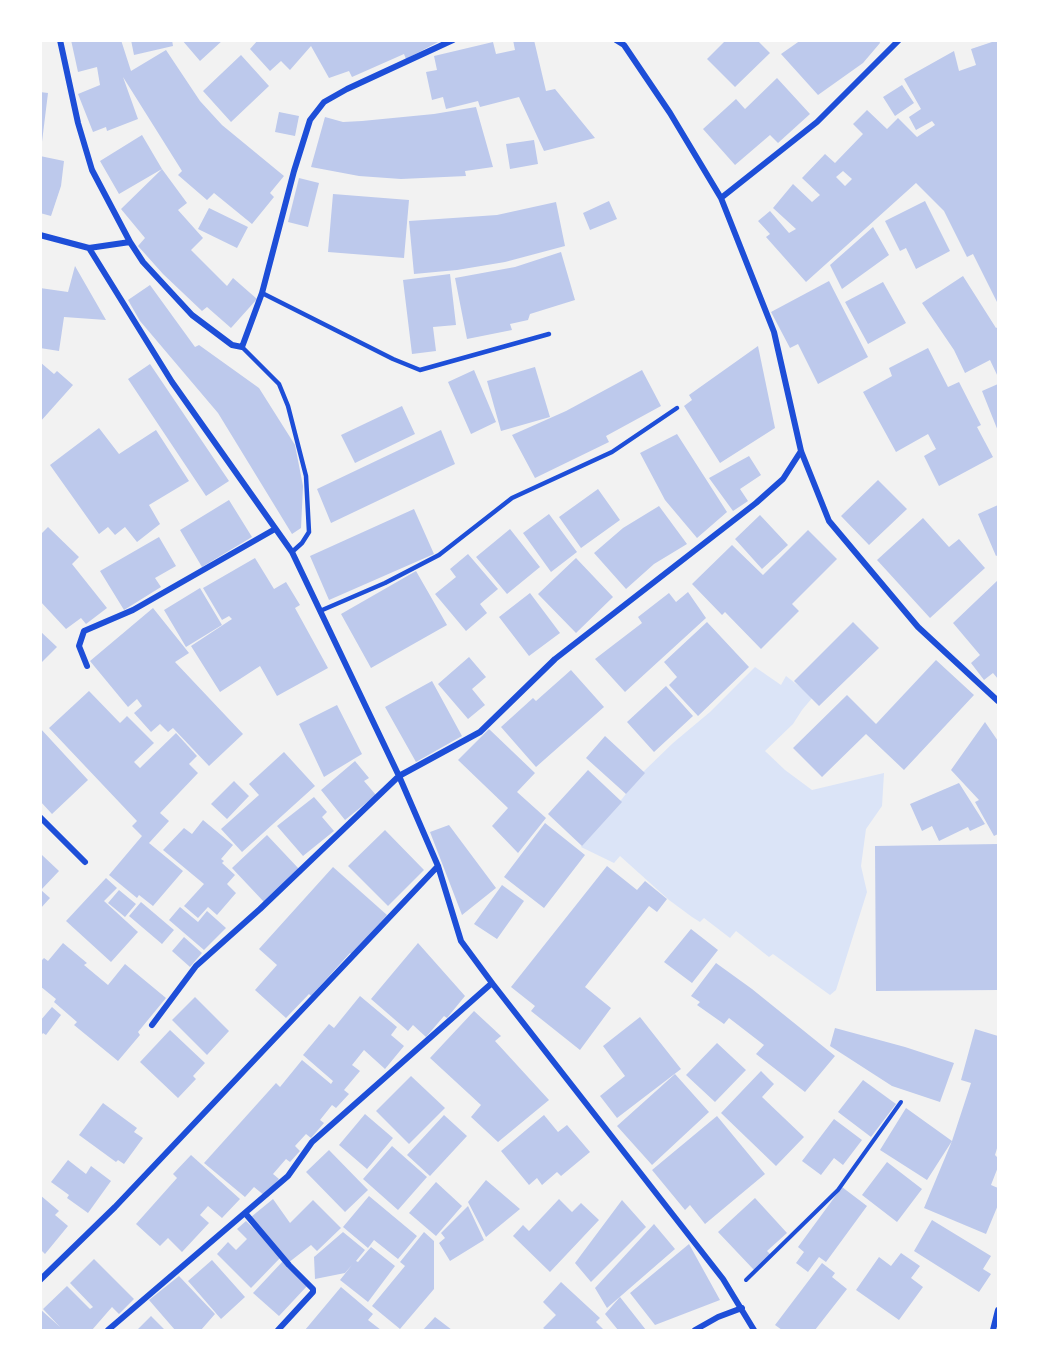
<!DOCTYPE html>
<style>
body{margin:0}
#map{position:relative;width:1039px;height:1371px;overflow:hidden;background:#f2f2f2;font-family:"Varela Round",sans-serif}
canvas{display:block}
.frame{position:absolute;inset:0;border:42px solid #fff;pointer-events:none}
</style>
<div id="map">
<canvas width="1039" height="1371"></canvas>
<div class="frame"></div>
</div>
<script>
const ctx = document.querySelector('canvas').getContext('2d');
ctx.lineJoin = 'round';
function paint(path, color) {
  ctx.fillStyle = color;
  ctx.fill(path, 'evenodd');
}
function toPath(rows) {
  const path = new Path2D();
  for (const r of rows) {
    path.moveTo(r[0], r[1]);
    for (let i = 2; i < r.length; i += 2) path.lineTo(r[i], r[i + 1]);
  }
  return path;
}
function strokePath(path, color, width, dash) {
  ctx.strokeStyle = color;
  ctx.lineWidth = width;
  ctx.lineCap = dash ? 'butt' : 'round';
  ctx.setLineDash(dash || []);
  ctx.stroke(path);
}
const green = toPath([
 [755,667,781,685,786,676,813,697,802,710,793,724,765,751,785,770,812,790,884,773,882,806,866,829,861,866,867,892,836,990,830,995,773,954,769,957,736,931,730,938,704,918,700,922,692,917,669,900,620,856,614,863,581,847,598,822,622,799,643,772,673,743,710,712]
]);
const building = toPath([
 [71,40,121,40,131,71,166,50,200,101,222,125,284,176,270,193,274,197,252,224,214,193,207,200,178,175,182,171,123,77,138,119,107,131,106,127,93,132,78,94,100,85,97,67,78,72],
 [131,40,172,40,173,46,134,55],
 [182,40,223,40,200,61],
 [258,40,442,40,406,59,404,54,352,77,349,71,329,78,311,46,290,70,281,61,270,71,250,49],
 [513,40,534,40,546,91,555,89,595,138,544,151,519,97,480,107,478,101,446,109,443,97,432,100,426,72,437,70,434,56,493,42,496,54,515,50],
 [726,40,757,40,770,53,735,87,707,59],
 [801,40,879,40,880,43,863,63,818,95,781,54],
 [998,40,998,304,973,254,967,257,944,211,916,183,806,282,766,237,770,234,758,221,770,211,789,233,796,229,773,208,793,184,812,202,820,195,802,178,825,154,835,163,863,134,853,124,867,110,887,129,898,118,917,137,935,125,932,121,916,130,909,117,921,109,904,79,954,51,959,71,976,65,971,49],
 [843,171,852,179,845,186,836,177],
 [241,55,269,86,231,122,203,91],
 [777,78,810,114,778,143,770,135,735,165,703,129,736,99,745,109],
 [902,85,914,103,895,116,883,97],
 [40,92,48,93,41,150,40,150],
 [476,107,493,167,465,171,466,176,401,179,359,176,311,167,325,117,343,122,362,121,434,114],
 [279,112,299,116,295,136,275,132],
 [142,135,162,169,187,203,178,210,203,238,191,250,227,286,233,278,257,299,231,328,207,307,202,311,163,274,138,246,145,238,121,209,162,169,119,194,100,161],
 [534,140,538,164,510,169,506,144],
 [40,156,64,161,61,186,51,216,40,213],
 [299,178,319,183,308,227,288,222],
 [333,194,409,200,404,258,328,252],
 [609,201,617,219,590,230,583,213],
 [925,201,950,251,916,269,906,248,900,251,885,221],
 [556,202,565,246,505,262,457,270,414,274,409,221,497,215],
 [209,208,248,227,237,248,198,229],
 [873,227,889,255,842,289,830,265],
 [561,252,575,300,530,314,528,320,510,324,512,330,467,339,455,278,515,267],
 [75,266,106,320,64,317,59,351,40,348,40,288,68,292],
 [450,274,456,325,433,327,436,351,412,354,403,280],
 [963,276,996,328,998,327,998,377,990,360,965,373,954,350,922,303],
 [829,281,868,357,818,384,798,344,790,348,771,312],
 [883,282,906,323,868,344,845,302],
 [150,285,195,347,199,345,259,388,295,445,303,486,301,528,292,534,218,413,140,321,128,300],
 [758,346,775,428,720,463,684,406,692,400,689,395],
 [928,348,948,387,959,382,981,425,977,427,993,457,939,486,924,456,936,449,928,434,896,452,863,392,892,376,889,368],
 [40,362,54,374,57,371,73,385,40,422],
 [150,364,229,481,206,496,128,379],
 [535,367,550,417,501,431,487,381],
 [474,370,496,422,471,434,448,382],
 [642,370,661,406,606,436,609,442,535,478,512,435,566,411],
 [998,384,998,431,982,391],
 [402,406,415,434,355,463,341,435],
 [99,428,119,454,156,430,189,481,149,505,160,524,137,542,125,527,115,535,108,527,99,534,50,465],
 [441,430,455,464,331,523,317,489],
 [677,434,727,512,697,538,665,500,640,453],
 [749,456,761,475,740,489,748,501,733,511,709,478],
 [878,480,907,509,869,545,841,516],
 [598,489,620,520,581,548,559,517],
 [229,500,252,537,202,567,180,530],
 [998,505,998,555,996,556,978,514],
 [659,506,687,544,654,564,626,589,594,553,623,528],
 [414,509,434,554,329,600,310,556],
 [549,514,577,552,551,572,523,533],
 [760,515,788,545,762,569,735,539],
 [923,518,949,547,959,539,985,568,930,618,877,560],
 [48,527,79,557,72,564,107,608,86,624,81,618,66,629,40,601,40,535],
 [510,529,540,567,507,594,476,557],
 [808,530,837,559,792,604,799,611,761,649,725,612,722,615,692,584,732,545,763,575],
 [159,537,176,566,155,578,161,587,124,610,100,571],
 [468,554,498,589,480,604,487,613,466,631,435,594,456,577,450,569],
 [255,558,274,589,286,582,300,605,295,608,328,668,277,696,260,666,220,692,191,646,232,619,229,616,222,620,203,588],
 [576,558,613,597,576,633,538,594],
 [416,571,447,625,371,668,341,614],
 [998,580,998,679,993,673,984,680,971,663,980,655,953,623],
 [200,588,222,625,186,647,164,610],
 [688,592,706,618,625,692,595,659,642,623,638,617,669,593,676,602],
 [530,593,560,633,529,656,499,617],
 [153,608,189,653,175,662,243,734,209,766,173,728,168,732,160,724,151,732,134,713,142,706,137,699,128,707,90,661],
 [707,622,749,667,698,716,669,685,677,677,664,662],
 [853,622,879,648,819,706,794,681],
 [40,631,57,647,40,664],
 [469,657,486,677,472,689,485,705,468,719,438,684],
 [936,660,974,695,904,770,866,734,822,777,793,748,847,695,876,724],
 [571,670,604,707,536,767,501,727,533,698,536,701],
 [432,681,462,736,416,762,385,707],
 [666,686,693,716,654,752,627,722],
 [89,691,120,723,127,716,154,743,134,762,140,768,176,733,197,756,189,764,198,773,160,813,169,821,149,843,183,871,153,906,139,895,137,898,109,875,142,836,132,826,137,821,49,728],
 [337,705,362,754,324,777,299,724],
 [985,722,998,741,998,834,994,836,975,802,979,800,951,770],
 [40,728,88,780,52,814,40,801],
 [489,729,535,773,517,792,546,818,518,853,492,826,508,808,458,760],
 [605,736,645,773,626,794,586,758],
 [284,752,315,786,242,852,221,829,259,795,249,784],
 [355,761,369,778,364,781,376,795,345,820,321,790],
 [588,770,622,802,582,846,548,814],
 [234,781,249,796,227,819,211,804],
 [959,783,985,824,970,831,968,827,939,841,932,826,922,831,910,804],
 [314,797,327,812,322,817,334,831,303,856,277,826],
 [203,820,233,845,221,859,224,861,222,863,235,875,227,884,236,893,217,915,208,907,198,918,184,906,204,884,163,850,184,828,192,834],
 [545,823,585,855,544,908,504,877],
 [449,825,496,888,462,915,430,832],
 [385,830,424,870,388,906,348,866],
 [267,835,299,869,264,902,232,868],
 [998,844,998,990,876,991,875,846],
 [42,855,59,871,41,890,50,898,40,909,40,857],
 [607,866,637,890,645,881,667,899,657,912,649,906,585,987,611,1008,580,1050,531,1011,535,1006,511,987],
 [333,867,387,915,352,955,350,953,311,996,309,994,286,1018,255,990,277,965,259,949],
 [106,878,117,888,104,901,138,932,111,962,66,921],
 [502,885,524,901,497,939,474,924],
 [119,890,136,904,125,917,108,903],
 [141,902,174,930,162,944,129,916],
 [180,907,198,922,207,911,226,928,204,950,169,920],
 [691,929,718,950,692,983,664,962],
 [184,937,202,953,190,967,172,951],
 [63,943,87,963,84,965,108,985,125,964,166,998,138,1032,140,1035,118,1061,74,1025,77,1022,54,1002,56,999,40,986,40,962,44,958,48,961],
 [418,943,465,996,447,1018,444,1016,426,1037,413,1025,408,1031,371,999],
 [716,963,752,989,835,1056,805,1092,756,1054,764,1045,729,1018,724,1024,697,1005,700,1002,691,996],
 [360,996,397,1027,391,1035,404,1046,385,1069,364,1050,352,1065,360,1071,344,1090,349,1094,336,1108,332,1105,320,1120,324,1123,311,1138,306,1134,295,1146,300,1151,290,1162,286,1159,273,1174,279,1179,265,1196,254,1187,245,1197,204,1163,276,1083,280,1087,302,1060,331,1084,333,1081,303,1055,329,1024,334,1028],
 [195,997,229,1031,207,1055,172,1020],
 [52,1007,61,1015,46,1035,43,1033,40,1037,40,1021],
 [474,1011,501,1036,495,1041,549,1100,498,1142,471,1117,481,1105,430,1058],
 [640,1017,681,1069,617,1118,600,1096,625,1076,603,1046],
 [835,1028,905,1047,954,1063,940,1102,892,1086,830,1046],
 [975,1029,998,1036,998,1145,995,1155,998,1158,998,1167,991,1185,998,1188,998,1205,986,1234,924,1208,952,1141,927,1180,880,1150,906,1108,952,1141,971,1083,961,1080],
 [170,1030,205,1063,193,1076,196,1079,178,1098,140,1062],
 [717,1043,746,1070,715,1102,686,1075],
 [761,1071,774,1084,762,1097,804,1137,776,1166,721,1113],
 [675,1074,709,1112,652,1165,617,1126],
 [411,1076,445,1108,409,1144,376,1111],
 [863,1080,896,1104,871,1137,838,1112],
 [103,1103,137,1128,134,1132,143,1138,124,1164,118,1160,116,1162,79,1135],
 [365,1114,393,1138,367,1169,339,1145],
 [444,1115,467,1136,430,1176,407,1155],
 [544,1115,558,1132,567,1125,590,1152,561,1176,557,1172,542,1185,537,1178,529,1185,501,1151],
 [717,1116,765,1174,705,1224,690,1205,685,1210,652,1170],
 [834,1119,862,1140,843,1165,834,1158,821,1175,802,1161],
 [392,1146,427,1177,398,1210,363,1179],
 [329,1150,368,1190,345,1212,306,1172],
 [191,1155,240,1199,222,1218,208,1206,200,1215,209,1223,182,1252,168,1238,160,1246,136,1224,177,1178,173,1174],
 [68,1160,86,1174,91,1166,111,1181,88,1213,67,1198,69,1195,51,1182],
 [887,1162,922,1189,897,1222,862,1195],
 [486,1180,520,1209,486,1237,468,1202],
 [436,1182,462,1206,436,1236,409,1213],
 [842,1187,867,1206,826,1262,819,1257,808,1272,796,1263,804,1252,798,1247],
 [40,1195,59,1211,55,1215,68,1226,45,1254,40,1249],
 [369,1196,417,1236,398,1259,374,1240,368,1248,343,1227],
 [755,1198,787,1233,767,1251,771,1255,754,1270,718,1232],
 [273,1199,290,1223,313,1200,341,1228,317,1251,311,1245,288,1263,251,1217],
 [559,1199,572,1212,581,1203,599,1220,550,1272,513,1236,523,1225,529,1231],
 [622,1200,646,1227,591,1282,575,1263],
 [468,1206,484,1240,450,1261,439,1243,445,1238,441,1233],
 [932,1220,991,1256,983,1269,991,1274,979,1292,914,1251],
 [246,1221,282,1256,251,1288,217,1254,228,1242,236,1250,247,1239,237,1229],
 [654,1224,675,1249,607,1308,595,1288],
 [343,1232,365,1250,356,1261,358,1262,371,1247,395,1266,368,1302,340,1280,352,1265,345,1273,315,1279,314,1257],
 [424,1232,434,1241,434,1289,400,1329,372,1306,405,1266,400,1262],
 [689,1244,720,1300,655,1325,630,1293],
 [901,1253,920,1266,911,1278,923,1287,899,1320,856,1290,879,1257,891,1266],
 [94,1259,134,1299,119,1314,112,1307,92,1330,40,1330,40,1309,60,1327,43,1309,67,1286,90,1309,93,1307,70,1283],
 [212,1260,245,1297,221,1319,188,1281],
 [283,1261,308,1285,279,1316,253,1293],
 [822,1263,835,1273,832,1277,847,1289,815,1330,782,1330,775,1325],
 [179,1276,215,1314,201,1330,175,1330,149,1300],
 [561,1282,600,1318,596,1322,604,1330,546,1330,543,1328,556,1315,543,1302],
 [341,1287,373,1314,368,1320,381,1330,305,1330],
 [620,1297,646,1330,618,1330,605,1314],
 [151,1316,165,1330,137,1330],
 [435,1317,452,1330,423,1330]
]);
const path = toPath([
 [746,1280,838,1190,901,1102]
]);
const service = toPath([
 [262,293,393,359,420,370,549,334],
 [242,347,279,384,288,406,306,476,309,532,302,543,292,552],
 [320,611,385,583,439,555,512,498,612,452,677,408]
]);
const minor = toPath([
 [60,40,78,123,92,170,130,242,143,262,192,315,232,345,242,347,262,293,294,171,310,120,324,102,347,89,453,40],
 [616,40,624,45,670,113,721,198,774,332,801,451,829,521,918,627,998,701],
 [721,198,817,122,899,40],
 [40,235,89,248,172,382,292,552,399,776,438,866,461,941,492,983,723,1279,754,1330],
 [89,248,130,242],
 [87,666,79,646,84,631,133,610,275,529],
 [40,817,85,862],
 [152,1025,196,966,260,909,399,776,480,732,555,659,756,503,783,479,801,451],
 [245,1213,289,1265,313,1289,313,1292,278,1330],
 [40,1280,115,1207,438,866],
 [108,1330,288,1176,312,1142,492,983],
 [695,1330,718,1317,742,1308],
 [993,1330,998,1310]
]);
paint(green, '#dbe4f7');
paint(building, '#bdc9ec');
strokePath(path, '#1d4ed8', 4);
strokePath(service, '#1d4ed8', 4.5);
strokePath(minor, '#1d4ed8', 6);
</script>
